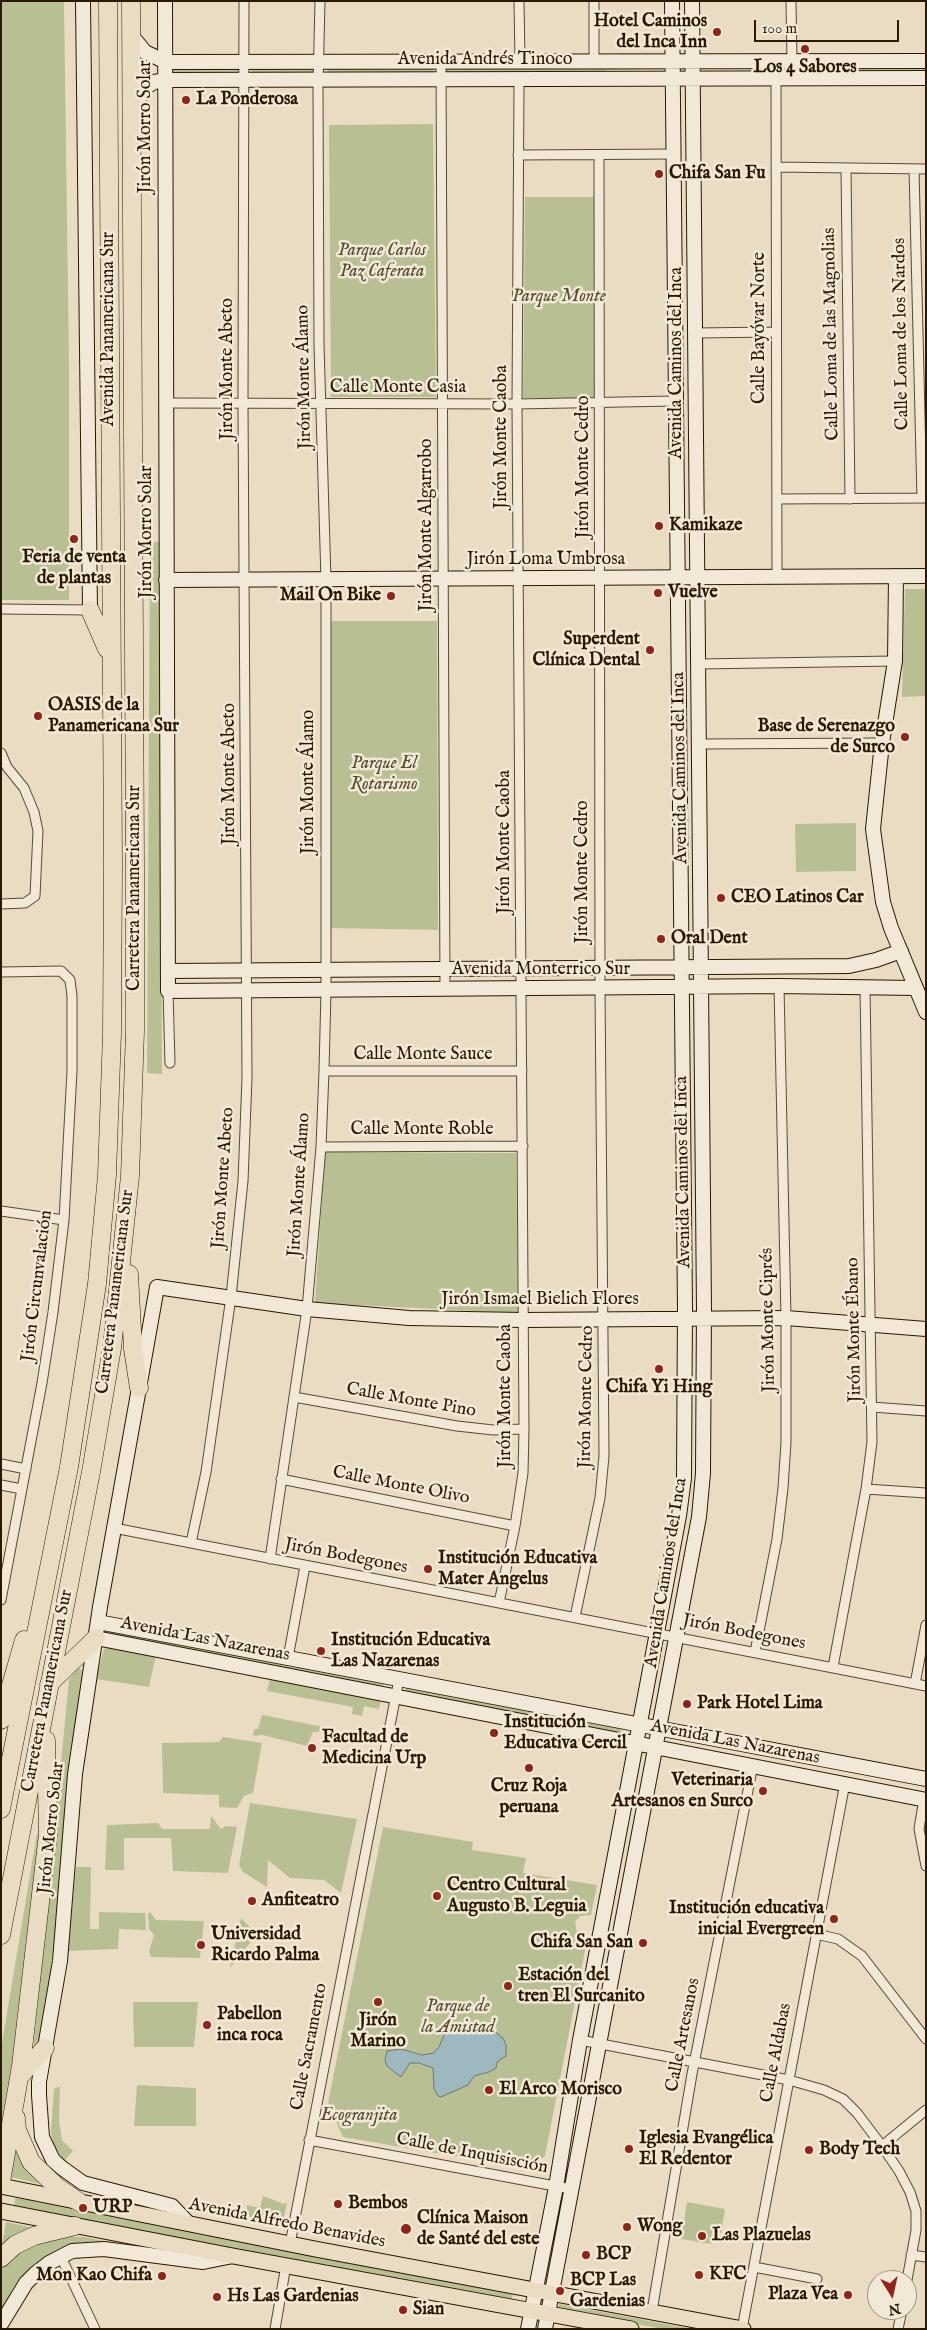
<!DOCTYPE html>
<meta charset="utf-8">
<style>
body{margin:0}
#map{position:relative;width:927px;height:2330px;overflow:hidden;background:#e9dcc3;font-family:"IM FELL English",serif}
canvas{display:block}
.frame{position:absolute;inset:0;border:2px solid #2b1801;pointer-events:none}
.north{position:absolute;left:867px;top:2270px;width:50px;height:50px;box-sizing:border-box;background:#f1e8d8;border:1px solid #a29582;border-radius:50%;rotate:170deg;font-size:14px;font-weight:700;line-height:20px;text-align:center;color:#2b1801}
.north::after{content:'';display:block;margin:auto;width:18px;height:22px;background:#8f2418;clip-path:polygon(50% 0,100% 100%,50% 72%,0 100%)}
.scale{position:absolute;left:754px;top:20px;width:145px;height:22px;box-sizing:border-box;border:2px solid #2b1801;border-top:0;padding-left:6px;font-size:15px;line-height:18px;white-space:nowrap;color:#2b1801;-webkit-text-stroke:4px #f1e8d8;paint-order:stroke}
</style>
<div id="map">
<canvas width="927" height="2330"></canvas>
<div class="frame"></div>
<div class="north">N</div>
<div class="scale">100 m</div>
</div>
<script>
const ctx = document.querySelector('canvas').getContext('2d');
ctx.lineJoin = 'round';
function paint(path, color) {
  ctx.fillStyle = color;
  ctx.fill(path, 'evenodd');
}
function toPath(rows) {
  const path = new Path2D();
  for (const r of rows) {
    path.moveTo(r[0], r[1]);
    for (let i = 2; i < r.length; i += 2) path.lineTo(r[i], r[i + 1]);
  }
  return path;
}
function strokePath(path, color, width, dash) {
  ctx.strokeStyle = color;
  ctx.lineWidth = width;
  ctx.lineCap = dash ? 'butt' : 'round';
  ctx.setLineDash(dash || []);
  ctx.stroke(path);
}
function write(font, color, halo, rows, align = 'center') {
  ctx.font = font + ' "IM FELL English",serif';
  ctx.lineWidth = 5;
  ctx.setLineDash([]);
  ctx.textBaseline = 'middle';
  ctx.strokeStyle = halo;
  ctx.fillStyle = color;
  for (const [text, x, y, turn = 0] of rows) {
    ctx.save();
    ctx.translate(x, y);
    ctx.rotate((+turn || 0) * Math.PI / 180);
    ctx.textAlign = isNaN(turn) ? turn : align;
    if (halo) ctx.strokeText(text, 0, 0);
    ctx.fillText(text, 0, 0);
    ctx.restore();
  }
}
const green = toPath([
 [1,1,64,1,69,365,69,600,1,600],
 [446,62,655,64,655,69,607,70,594,77,446,78],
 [239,63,239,78,172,79,172,64],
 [251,63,313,63,313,78,251,78],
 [328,63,433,63,433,77,327,78],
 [926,64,926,74,832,74,821,70,752,71,752,65],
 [433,124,436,397,331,397,329,125],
 [525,197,594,197,596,398,523,398],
 [150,542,159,542,162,1074,147,1073],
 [905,589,926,589,926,696,902,697],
 [331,621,437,621,438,930,329,928],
 [856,823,856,871,796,872,795,824],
 [325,1152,516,1153,518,1313,315,1303],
 [106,1629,384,1683,383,1689,105,1635],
 [110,1646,156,1655,149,1687,96,1679,104,1649],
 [78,1667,84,1673,44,2033,33,2051,69,1680],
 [270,1678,381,1698,379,1709,364,1706,362,1716,352,1714,353,1707,267,1691],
 [407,1685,623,1727,620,1733,405,1691],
 [262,1715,324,1727,318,1732,313,1732,307,1746,262,1735,253,1736,254,1729,258,1729],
 [223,1737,262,1743,253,1793,244,1796,237,1808,219,1807,219,1795,163,1793,162,1743,219,1742],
 [250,1803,357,1819,341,1893,324,1880,290,1878,268,1860,267,1887,243,1872,239,1865],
 [211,1816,221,1829,226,1826,237,1827,228,1873,173,1871,171,1838,124,1838,124,1870,105,1870,107,1825,158,1823,162,1829,210,1829],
 [383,1827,473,1842,472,1850,526,1858,523,1873,597,1885,591,1915,580,1916,575,1922,577,1933,581,1939,587,1940,545,2156,528,2169,343,2137,328,2103],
 [37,1833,41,1839,17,2031,1,2137,1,2049],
 [76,1867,91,1867,90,1929,99,1929,99,1912,145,1913,146,1930,119,1929,118,1949,68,1951],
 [150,1912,156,1920,204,1921,200,1958,151,1957,149,1952,154,1935,149,1929,148,1914],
 [241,1918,257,1934,230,1968],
 [133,2002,198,2002,194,2047,134,2047],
 [137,2085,196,2088,196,2126,134,2126],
 [60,2087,59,2121,62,2140,73,2151,64,2161,54,2145,51,2133,54,2088],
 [16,2141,45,2185,10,2177],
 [16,2195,513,2293,512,2299,385,2279,14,2206],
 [263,2196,284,2204,287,2203,282,2226,252,2220,247,2212,247,2205,260,2208],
 [687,2202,725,2209,721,2233,713,2232,711,2244,681,2239],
 [6,2222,44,2230,1,2251],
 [58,2236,84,2237,104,2241,75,2244,44,2257,14,2286,1,2311,1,2268,4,2263,31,2246],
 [559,2304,692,2329,663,2329,558,2309]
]);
const water = toPath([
 [456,2027,484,2028,494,2031,503,2038,506,2045,506,2056,497,2062,496,2068,489,2072,474,2076,468,2085,441,2097,438,2096,434,2089,433,2068,419,2063,410,2063,401,2077,387,2066,385,2060,387,2051,401,2049,422,2055,434,2053,439,2047,445,2033,456,2027]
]);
const street = toPath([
 [519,1,520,61],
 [594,1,594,61],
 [791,1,792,62],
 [441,62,445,989],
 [776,79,777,577],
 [518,155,674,154],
 [776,167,926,169],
 [846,168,850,499],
 [914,169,922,498],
 [695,333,776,332],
 [165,403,517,404,675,401],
 [777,499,926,498],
 [1,609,90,610],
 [698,664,895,661],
 [699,744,882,743],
 [1,753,7,767,24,788,34,812,38,831,35,896,25,903,1,904],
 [1,972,61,971,70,980,72,996,72,1071,64,1220,53,1312,42,1383,1,1600],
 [168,991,170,1063],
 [324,1071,522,1071],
 [321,1147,523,1146],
 [1,1211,64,1220],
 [294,1397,457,1426,493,1430,524,1429],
 [872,1407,926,1411],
 [1,1464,26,1469],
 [281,1479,515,1526],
 [1,1485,22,1489],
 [866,1489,926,1493],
 [114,1528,926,1686],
 [191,1543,206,1472,231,1297,243,1181,247,1078,243,404,244,1],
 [270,1559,307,1309,321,1147,324,1071,326,990,326,580,319,345,318,86,320,1],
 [499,1603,515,1526,523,1473,524,1429,517,404,519,85,520,78],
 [575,1617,600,1498,604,1456,600,988,599,155],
 [755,1652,777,1539,783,1488,786,1442,786,1318,779,986],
 [288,1658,305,1566],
 [833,1667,866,1489,872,1442,865,988],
 [915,1684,926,1625],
 [924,1799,919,1829,926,1866],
 [816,1934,838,1939,862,1956,926,2039],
 [580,2040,789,2080,824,2090,843,2099,857,2113,882,2146,899,2171,910,2192,916,2211,916,2230,907,2280],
 [309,2140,571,2189],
 [882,2146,926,2110],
 [290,2244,399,1679],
 [911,2255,926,2257],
 [61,2257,95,2329],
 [754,2267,817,2279],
 [652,2311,692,2074,753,1765],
 [275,2329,286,2265],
 [742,2329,845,1783],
 [898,2329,902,2310]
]);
const secondary = toPath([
 [83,1,90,610],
 [165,1,168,991,779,986,915,988],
 [131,35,145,52,166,62,926,61],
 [134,114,143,89,154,82,166,80,926,78],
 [896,576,895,661,882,743,873,829,883,902,891,928,926,1012],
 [166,580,926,576],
 [168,971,849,966,876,960,901,951],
 [98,1622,926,1779],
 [96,1638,926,1800],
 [189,2224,172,2206,83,2183,62,2168,53,2160,42,2137,39,2095,39,2082,60,1961,75,1774,100,1607,157,1287,307,1309,409,1318,523,1320,786,1318,926,1329],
 [1,2324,26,2283,36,2273,49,2263,72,2251,104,2249,203,2262,233,2256],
 [528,2329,556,2187,580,2040,679,1516,684,1478,685,1308,672,1],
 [545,2329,699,1517,703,1473,704,1308,692,1]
]);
const primary = toPath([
 [1,2186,315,2249,743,2329],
 [1,2211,233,2256,631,2329]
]);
const highway = toPath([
 [90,610,107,649],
 [129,1274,133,1349,139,1388],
 [49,1684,96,1638],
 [1,1720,24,1640],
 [1,1809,69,1467,97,1284,107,1175,112,1033,113,865,108,1],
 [1,1935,91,1472,112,1348,130,1176,135,1031,135,865,131,1],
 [19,2077,45,2048],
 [16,2118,17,2130,31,2162,57,2187,79,2202],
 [1,2182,21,2066,48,1834,46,1740],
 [1,2258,15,2245,34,2236,75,2226]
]);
const markers = [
 [717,32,5,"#8f2418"],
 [805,49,5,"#8f2418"],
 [186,100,5,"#8f2418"],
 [659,174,5,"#8f2418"],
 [659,526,5,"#8f2418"],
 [74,539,5,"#8f2418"],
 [658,593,5,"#8f2418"],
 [391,596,5,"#8f2418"],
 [650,650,5,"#8f2418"],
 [38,716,5,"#8f2418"],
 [905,737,5,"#8f2418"],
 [721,898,5,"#8f2418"],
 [661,939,5,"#8f2418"],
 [659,1369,5,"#8f2418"],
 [428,1569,5,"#8f2418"],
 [321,1651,5,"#8f2418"],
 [687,1704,5,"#8f2418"],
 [494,1733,5,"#8f2418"],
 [312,1748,5,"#8f2418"],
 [529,1768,5,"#8f2418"],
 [763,1791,5,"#8f2418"],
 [437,1896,5,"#8f2418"],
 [252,1901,5,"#8f2418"],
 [834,1919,5,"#8f2418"],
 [643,1943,5,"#8f2418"],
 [201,1945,5,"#8f2418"],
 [508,1986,5,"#8f2418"],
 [378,2002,5,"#8f2418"],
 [207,2025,5,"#8f2418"],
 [489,2090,5,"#8f2418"],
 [629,2149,5,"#8f2418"],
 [809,2150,5,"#8f2418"],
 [338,2204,5,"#8f2418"],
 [83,2208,5,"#8f2418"],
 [627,2227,5,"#8f2418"],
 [406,2229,6,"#8f2418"],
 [702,2236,5,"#8f2418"],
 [586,2255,5,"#8f2418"],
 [699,2275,5,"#8f2418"],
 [162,2276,5,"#8f2418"],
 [560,2291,5,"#8f2418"],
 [848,2295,5,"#8f2418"],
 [217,2297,5,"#8f2418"],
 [403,2310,5,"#8f2418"]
];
const poiNames = [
 ["Hotel Caminos",707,22,"right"],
 ["del Inca Inn",707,43,"right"],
 ["Los 4 Sabores",805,68,"center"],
 ["La Ponderosa",196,100],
 ["Chifa San Fu",669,174],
 ["Kamikaze",669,526],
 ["Feria de venta",74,558,"center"],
 ["de plantas",74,579,"center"],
 ["Vuelve",668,593],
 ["Mail On Bike",381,596,"right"],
 ["Superdent",640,640,"right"],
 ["Clínica Dental",640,661,"right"],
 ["OASIS de la",48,706],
 ["Panamericana Sur",48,727],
 ["Base de Serenazgo",895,727,"right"],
 ["de Surco",895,748,"right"],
 ["CEO Latinos Car",731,898],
 ["Oral Dent",671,939],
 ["Chifa Yi Hing",659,1388,"center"],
 ["Institución Educativa",438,1559],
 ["Mater Angelus",438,1580],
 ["Institución Educativa",331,1641],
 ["Las Nazarenas",331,1662],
 ["Park Hotel Lima",697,1704],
 ["Institución",504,1723],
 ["Educativa Cercil",504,1744],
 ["Facultad de",322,1738],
 ["Medicina Urp",322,1759],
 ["Veterinaria",753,1781,"right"],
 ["Artesanos en Surco",753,1802,"right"],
 ["Cruz Roja",529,1787,"center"],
 ["peruana",529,1808,"center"],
 ["Centro Cultural",447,1886],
 ["Augusto B. Leguia",447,1907],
 ["Anfiteatro",262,1901],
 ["Institución educativa",824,1909,"right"],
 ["inicial Evergreen",824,1930,"right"],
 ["Universidad",211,1935],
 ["Ricardo Palma",211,1956],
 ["Chifa San San",633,1943,"right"],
 ["Estación del",518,1976],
 ["tren El Surcanito",518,1997],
 ["Pabellon",217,2015],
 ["inca roca",217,2036],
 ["Jirón",378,2021,"center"],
 ["Marino",378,2042,"center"],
 ["El Arco Morisco",499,2090],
 ["Iglesia Evangélica",639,2139],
 ["El Redentor",639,2160],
 ["Body Tech",819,2150],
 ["Bembos",348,2204],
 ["URP",93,2208],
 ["Clínica Maison",417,2219],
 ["de Santé del este",417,2240],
 ["Wong",637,2227],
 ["Las Plazuelas",712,2236],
 ["BCP",596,2255],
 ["KFC",709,2275],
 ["Mon Kao Chifa",152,2276,"right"],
 ["BCP Las",570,2281],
 ["Gardenias",570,2302],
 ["Plaza Vea",838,2295,"right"],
 ["Hs Las Gardenias",227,2297],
 ["Sian",413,2310]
];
const streetNames = [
 ["Avenida Andrés Tinoco",485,60],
 ["Jirón Morro Solar",146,127,-90],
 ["Calle Bayóvar Norte",760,328,-90],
 ["Avenida Panamericana Sur",109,329,-90],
 ["Calle Loma de las Magnolias",832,334,-91],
 ["Calle Loma de los Nardos",902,334,-91],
 ["Avenida Caminos del Inca",677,363,-90],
 ["Jirón Monte Abeto",228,369,-90],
 ["Jirón Monte Álamo",305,377,-91],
 ["Calle Monte Casia",398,388],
 ["Jirón Monte Caoba",502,437,-90],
 ["Jirón Monte Cedro",584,467,-90],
 ["Jirón Monte Algarrobo",427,525,-90],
 ["Jirón Morro Solar",147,532,-90],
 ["Jirón Loma Umbrosa",546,560],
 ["Avenida Caminos del Inca",681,768,-91],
 ["Jirón Monte Abeto",230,774,-90],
 ["Jirón Monte Álamo",309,782,-90],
 ["Jirón Monte Caoba",505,842,-90],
 ["Jirón Monte Cedro",583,872,-90],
 ["Carretera Panamericana Sur",135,888,-90],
 ["Avenida Monterrico Sur",541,970],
 ["Calle Monte Sauce",423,1055],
 ["Calle Monte Roble",422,1130],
 ["Avenida Caminos del Inca",684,1172,-91],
 ["Jirón Monte Abeto",224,1178,-86],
 ["Jirón Monte Álamo",300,1185,-86],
 ["Jirón Circunvalación",38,1286,-83],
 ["Carretera Panamericana Sur",116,1292,-83],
 ["Jirón Ismael Bielich Flores",540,1300],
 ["Jirón Monte Ciprés",769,1320,-91],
 ["Jirón Monte Ébano",855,1330,-91],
 ["Jirón Monte Caoba",506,1396,-90],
 ["Jirón Monte Cedro",587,1397,-89],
 ["Calle Monte Pino",411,1401,10],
 ["Calle Monte Olivo",401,1486,11],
 ["Jirón Bodegones",346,1557,11],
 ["Avenida Caminos del Inca",667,1573,-81],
 ["Jirón Bodegones",744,1633,11],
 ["Avenida Las Nazarenas",205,1640,11],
 ["Carretera Panamericana Sur",48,1691,-79],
 ["Avenida Las Nazarenas",735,1743,11],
 ["Jirón Morro Solar",52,1828,-84],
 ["Calle Artesanos",684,2035,-79],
 ["Calle Sacramento",310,2047,-79],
 ["Calle Aldabas",777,2053,-79],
 ["Calle de Inquisisción",472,2154,11],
 ["Avenida Alfredo Benavides",287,2224,11]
];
const parkNames = [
 ["Parque Carlos",382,251],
 ["Paz Caferata",382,272],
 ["Parque Monte",559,297],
 ["Parque El",384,764],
 ["Rotarismo",384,785],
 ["Parque de",458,2007],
 ["la Amistad",458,2028],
 ["Ecogranjita",359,2116]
];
paint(green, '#b8c093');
paint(water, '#9db8bf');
strokePath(water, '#6f7873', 1);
strokePath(street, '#5a4932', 11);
strokePath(secondary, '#2b1801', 16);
strokePath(primary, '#2b1801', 17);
strokePath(highway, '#2b1801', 19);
strokePath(street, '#f1e8d8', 9);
strokePath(secondary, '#f1e8d8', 14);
strokePath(primary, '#e9dcc3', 15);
strokePath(highway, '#e9dcc3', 18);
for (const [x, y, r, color] of markers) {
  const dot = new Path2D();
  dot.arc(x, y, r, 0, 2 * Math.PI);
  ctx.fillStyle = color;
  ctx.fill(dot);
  strokePath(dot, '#f1e8d8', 2);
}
write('bold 18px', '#2b1801', '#f1e8d8', poiNames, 'left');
write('18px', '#2b1801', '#f1e8d8', streetNames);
write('italic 18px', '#554a2d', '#f1e8d8', parkNames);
</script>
